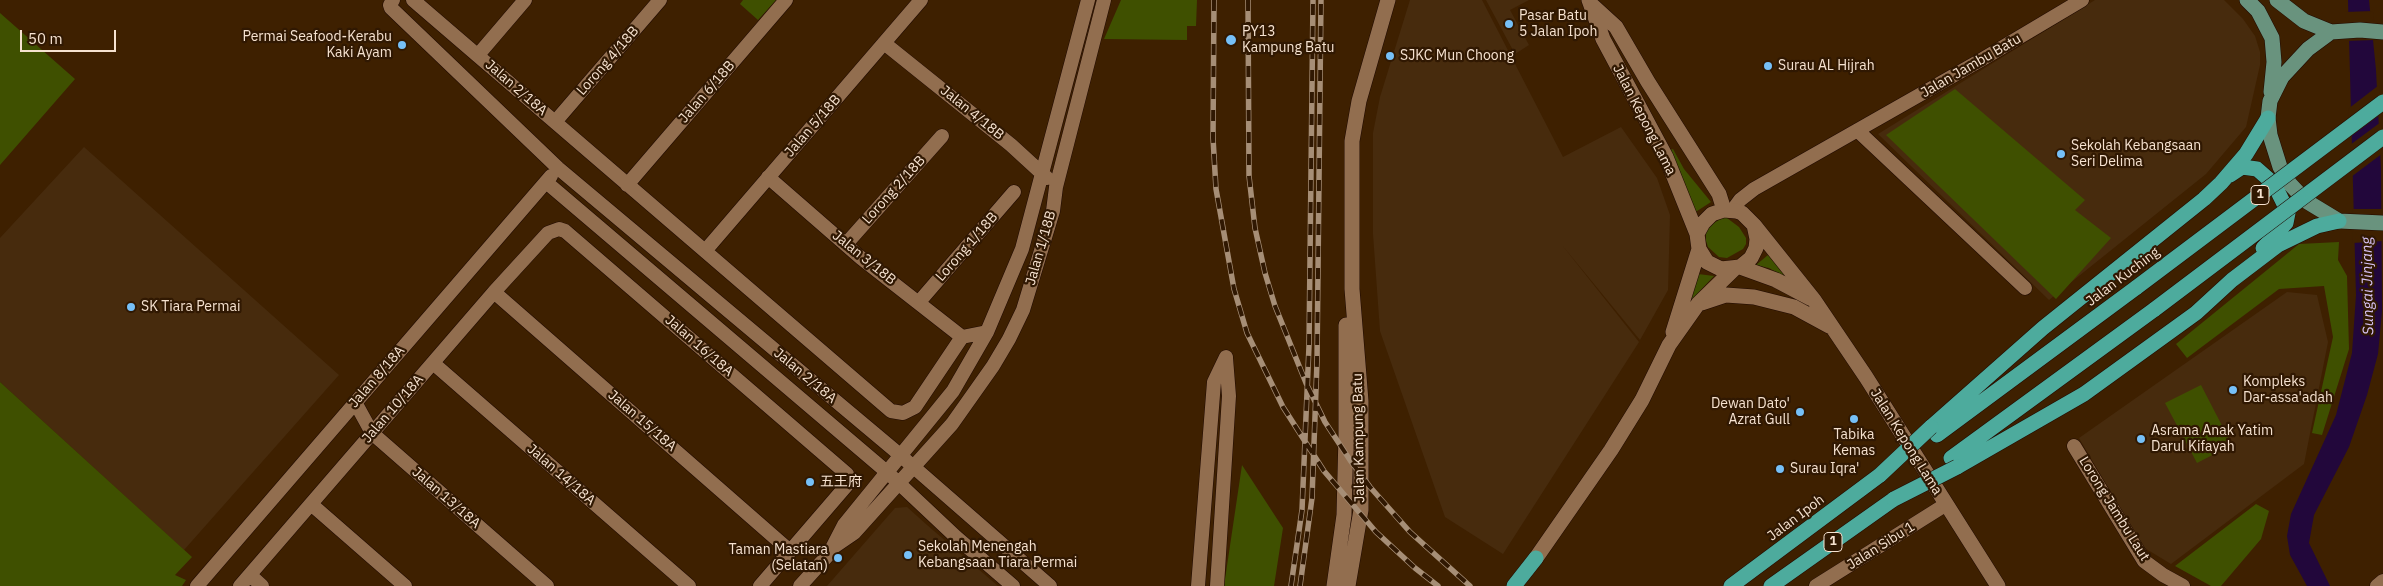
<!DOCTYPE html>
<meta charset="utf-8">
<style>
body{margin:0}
#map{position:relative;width:2383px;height:586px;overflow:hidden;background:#3e2000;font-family:"IBM Plex Sans",sans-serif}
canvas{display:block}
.scale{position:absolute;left:20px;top:30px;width:96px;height:22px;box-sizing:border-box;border:2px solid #f6e2d0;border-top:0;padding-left:6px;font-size:15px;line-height:18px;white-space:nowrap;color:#f6e2d0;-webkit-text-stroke:4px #301802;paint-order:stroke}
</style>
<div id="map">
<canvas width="2383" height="586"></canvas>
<div class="scale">50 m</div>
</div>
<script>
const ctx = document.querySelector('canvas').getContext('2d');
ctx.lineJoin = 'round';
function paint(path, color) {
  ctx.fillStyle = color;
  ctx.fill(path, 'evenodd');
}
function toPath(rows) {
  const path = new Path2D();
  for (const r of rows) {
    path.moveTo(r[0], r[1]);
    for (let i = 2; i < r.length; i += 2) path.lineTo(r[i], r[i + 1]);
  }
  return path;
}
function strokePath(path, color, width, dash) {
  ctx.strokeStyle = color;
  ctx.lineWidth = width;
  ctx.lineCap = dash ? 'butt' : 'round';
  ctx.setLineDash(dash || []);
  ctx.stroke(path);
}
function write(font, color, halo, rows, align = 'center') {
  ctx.font = font + ' "IBM Plex Sans","Noto Sans SC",sans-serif';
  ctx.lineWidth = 4.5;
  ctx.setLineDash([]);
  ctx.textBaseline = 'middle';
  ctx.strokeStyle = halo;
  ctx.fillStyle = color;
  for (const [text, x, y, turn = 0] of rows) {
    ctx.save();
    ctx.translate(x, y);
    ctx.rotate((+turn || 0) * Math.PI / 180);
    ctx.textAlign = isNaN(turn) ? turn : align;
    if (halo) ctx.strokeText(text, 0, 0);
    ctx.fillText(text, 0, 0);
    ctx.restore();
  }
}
const built = toPath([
 [1410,0,1482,0,1563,157,1621,127,1657,178,1670,215,1668,290,1640,340,1562,245,1639,342,1503,554,1445,517,1380,331,1373,234,1373,133,1380,97],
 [1486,0,1529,0,1510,10,1529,45,1515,54],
 [2095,0,2224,0,2243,19,2255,36,2260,52,2260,65,2246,127,2206,174,2049,300,1878,134],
 [84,147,339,375,184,550,0,382,0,238],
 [2287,292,2317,295,2328,342,2304,464,2171,564,2143,547,2079,438],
 [907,507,927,525,998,586,827,586,895,508]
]);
const green = toPath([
 [743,0,776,0,758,20,740,4],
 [1121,0,1197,0,1196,26,1187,26,1187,40,1104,39],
 [0,13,75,79,0,165],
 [1955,89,2085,200,2075,210,2111,238,2056,299,1886,135],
 [1673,149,1684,169,1711,202,1694,213,1670,150],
 [1722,218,1727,218,1739,227,1746,238,1746,244,1743,249,1727,258,1719,257,1708,247,1706,241,1706,233,1709,226],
 [2339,242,2338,260,2347,276,2349,349,2322,435,2312,433,2333,337,2324,286,2279,289,2187,358,2176,344,2299,244],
 [1768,255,1788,279,1769,268,1756,265],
 [1698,274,1714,276,1691,300],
 [0,382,192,557,175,575,186,580,182,586,0,586],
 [2201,385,2232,445,2197,463,2165,403],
 [1242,465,1283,528,1274,586,1224,586],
 [2256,504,2269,511,2261,539,2221,586,2211,586,2175,566]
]);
const water = toPath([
 [2348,0,2369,0,2376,70,2381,169,2382,311,2378,354,2367,395,2349,447,2314,515,2309,543,2330,586,2307,586,2290,555,2287,536,2291,514,2336,415,2352,353,2356,295]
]);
const pier = toPath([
 [2373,11,2375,40,2345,41,2345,12],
 [2379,85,2381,114,2350,137,2348,109],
 [2381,122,2383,153,2351,177,2350,145],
 [2352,209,2383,209,2383,241,2353,243]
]);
const street = toPath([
 [393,0,390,5,391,8,558,168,893,449,1050,586],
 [413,0,891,411,903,413,915,407,962,337,987,332],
 [884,43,1011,145,1047,178],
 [478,55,525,0],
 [555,122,660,0],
 [1858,131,2025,288],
 [768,177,861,258,962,337],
 [546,182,888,473,956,537,1013,586],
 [627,185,786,0],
 [1732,211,1740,200,1754,189,1981,60,2082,0],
 [846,244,942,136],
 [705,251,921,0],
 [494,292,790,551],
 [919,302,1014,192],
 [433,363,689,586],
 [355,402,372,433,547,586],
 [2074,446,2144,561,2163,575,2183,586],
 [311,504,405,586],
 [835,546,854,533,952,424,993,366,1009,339,1023,310,1053,211,1056,187,1104,0],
 [250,575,262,586],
 [197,586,551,176],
 [240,586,494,292,548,233,559,229,565,231,847,474,849,479,847,485,760,586],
 [800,586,829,554,844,525,953,391,987,332,1022,249,1088,0],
 [1198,586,1214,382,1226,357],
 [1217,586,1229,396,1226,358],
 [1816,586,1945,505],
 [2377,586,2383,581]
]);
const secondary = toPath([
 [1589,0,1603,39,1666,157,1697,234],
 [1593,6,1616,27,1648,82,1719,194,1724,210],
 [1754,225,1757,239,1756,248,1751,258,1740,267,1721,269,1707,262,1699,249,1697,234,1703,223,1712,214,1724,210,1736,211,1742,213,1754,225,1814,300,1866,377,1998,586],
 [1740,267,1776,280,1810,298],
 [1702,303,1726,295,1754,297,1794,307,1829,326],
 [1673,332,1699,249],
 [1536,558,1611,450,1642,400,1669,345,1698,304,1734,269],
 [1334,586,1344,515,1346,435,1346,325],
 [1348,586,1361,510,1361,401,1352,289,1352,141,1359,101,1388,0]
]);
const primary = toPath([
 [2247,0,2258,11,2272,38,2274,62,2271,92],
 [2277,0,2304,21,2331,32],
 [2383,32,2360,30,2331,32,2308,49,2282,77,2270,101,2268,118,2270,135,2280,167,2290,184,2306,201,2339,221,2383,223]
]);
const highway = toPath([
 [2230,175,2242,167,2257,169,2274,184,2283,202,2288,213,2286,223,2263,248],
 [1931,427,2043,328,2204,199,2221,183,2246,154,2268,118],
 [1937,435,2137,287],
 [1951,458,2155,309],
 [1957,467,2084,394,2196,313,2232,280,2278,245,2317,226,2339,221],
 [1514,586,1536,558],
 [1731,586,1880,475],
 [1771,586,1894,499]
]);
const rail = toPath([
 [1214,0,1213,138,1216,189,1234,289,1247,333,1283,407,1324,471,1376,532,1415,568,1438,586],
 [1248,0,1249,176,1255,228,1265,273,1275,306,1306,383,1325,422,1350,460,1370,487,1410,532,1470,586],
 [1291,586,1302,510,1309,346,1313,0],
 [1300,586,1312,498,1317,362,1321,0]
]);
const highwayBridge = toPath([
 [2137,287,2383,102],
 [2155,309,2383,137],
 [1880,475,1931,427],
 [1894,499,1957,467]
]);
const markers = [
 [1509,24,5,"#76c0f7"],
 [1231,40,6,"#76c0f7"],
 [402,45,5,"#76c0f7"],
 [1390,56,5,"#76c0f7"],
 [1768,66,5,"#76c0f7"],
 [2061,154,5,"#76c0f7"],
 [131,307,5,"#76c0f7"],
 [2233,390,5,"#76c0f7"],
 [1800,412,5,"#76c0f7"],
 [1854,419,5,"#76c0f7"],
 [2141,439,5,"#76c0f7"],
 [1780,469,5,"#76c0f7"],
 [810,482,5,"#76c0f7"],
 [908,555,5,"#76c0f7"],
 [838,558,5,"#76c0f7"]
];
const shields = [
 [2260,195,18],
 [1833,542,18]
];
const shieldNames = [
 ["1",2260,195],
 ["1",1833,542]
];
const poiNames = [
 ["Pasar Batu",1519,16],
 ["5 Jalan Ipoh",1519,32],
 ["PY13",1242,32],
 ["Kampung Batu",1242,48],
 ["Permai Seafood-Kerabu",392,37,"right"],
 ["Kaki Ayam",392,53,"right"],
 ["SJKC Mun Choong",1400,56],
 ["Surau AL Hijrah",1778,66],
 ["Sekolah Kebangsaan",2071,146],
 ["Seri Delima",2071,162],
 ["SK Tiara Permai",141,307],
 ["Kompleks",2243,382],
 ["Dar-assa'adah",2243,398],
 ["Dewan Dato'",1790,404,"right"],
 ["Azrat Gull",1790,420,"right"],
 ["Asrama Anak Yatim",2151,431],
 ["Darul Kifayah",2151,447],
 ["Tabika",1854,435,"center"],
 ["Kemas",1854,451,"center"],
 ["Surau Iqra'",1790,469],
 ["五王府",820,482],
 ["Sekolah Menengah",918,547],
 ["Kebangsaan Tiara Permai",918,563],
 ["Taman Mastiara",828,550,"right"],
 ["(Selatan)",828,566,"right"]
];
const streetNames = [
 ["Lorong 4/18B",608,61,-49],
 ["Jalan Jambu Batu",1971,66,-30],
 ["Jalan 2/18A",516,88,41],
 ["Jalan 6/18B",707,92,-49],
 ["Jalan 4/18B",972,113,39],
 ["Jalan Kepong Lama",1644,120,63],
 ["Jalan 5/18B",813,126,-49],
 ["Lorong 2/18B",894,190,-48],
 ["Lorong 1/18B",967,247,-49],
 ["Jalan 1/18B",1041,248,-74],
 ["Jalan 3/18B",864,258,39],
 ["Jalan Kuching",2123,277,-37],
 ["Jalan 16/18A",699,346,41],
 ["Jalan 2/18A",805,376,40],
 ["Jalan 8/18A",377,377,-49],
 ["Jalan 10/18A",393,409,-49],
 ["Jalan 15/18A",642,421,41],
 ["Jalan Kampung Batu",1359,438,-91],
 ["Jalan Kepong Lama",1906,442,58],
 ["Jalan 14/18A",561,475,41],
 ["Jalan 13/18A",446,498,41],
 ["Lorong Jambu Laut",2114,509,58],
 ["Jalan Ipoh",1796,518,-37],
 ["Jalan Sibu 1",1881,546,-32]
];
const waterNames = [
 ["Sungai Jinjang",2368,286,-91]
];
paint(built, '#472b0d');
paint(green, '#3f5000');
paint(water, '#22073b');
paint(pier, '#3e2000');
strokePath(street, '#200a00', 15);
strokePath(secondary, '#200a00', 16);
strokePath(primary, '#200a00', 16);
strokePath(highway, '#200a00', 16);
strokePath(street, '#926e4f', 14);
strokePath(secondary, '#926e4f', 15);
strokePath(primary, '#69937e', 15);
strokePath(highway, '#4dab9d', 15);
strokePath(rail, '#a68e76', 5.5);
strokePath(rail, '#301802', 4, [11]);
strokePath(highwayBridge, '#200a00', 16, []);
strokePath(highwayBridge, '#4dab9d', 15);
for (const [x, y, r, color] of markers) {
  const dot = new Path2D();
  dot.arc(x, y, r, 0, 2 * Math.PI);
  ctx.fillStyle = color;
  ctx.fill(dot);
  strokePath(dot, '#301802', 2);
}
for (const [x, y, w] of shields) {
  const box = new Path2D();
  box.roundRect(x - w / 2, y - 9.5, w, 19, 4);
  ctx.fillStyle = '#301802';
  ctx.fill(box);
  strokePath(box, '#f6e2d0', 1);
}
write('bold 12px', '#f6e2d0', null, shieldNames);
write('14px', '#f6e2d0', '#301802', poiNames, 'left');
write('14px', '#f6e2d0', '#301802', streetNames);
write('italic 15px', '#d7c3f6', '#301802', waterNames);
</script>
